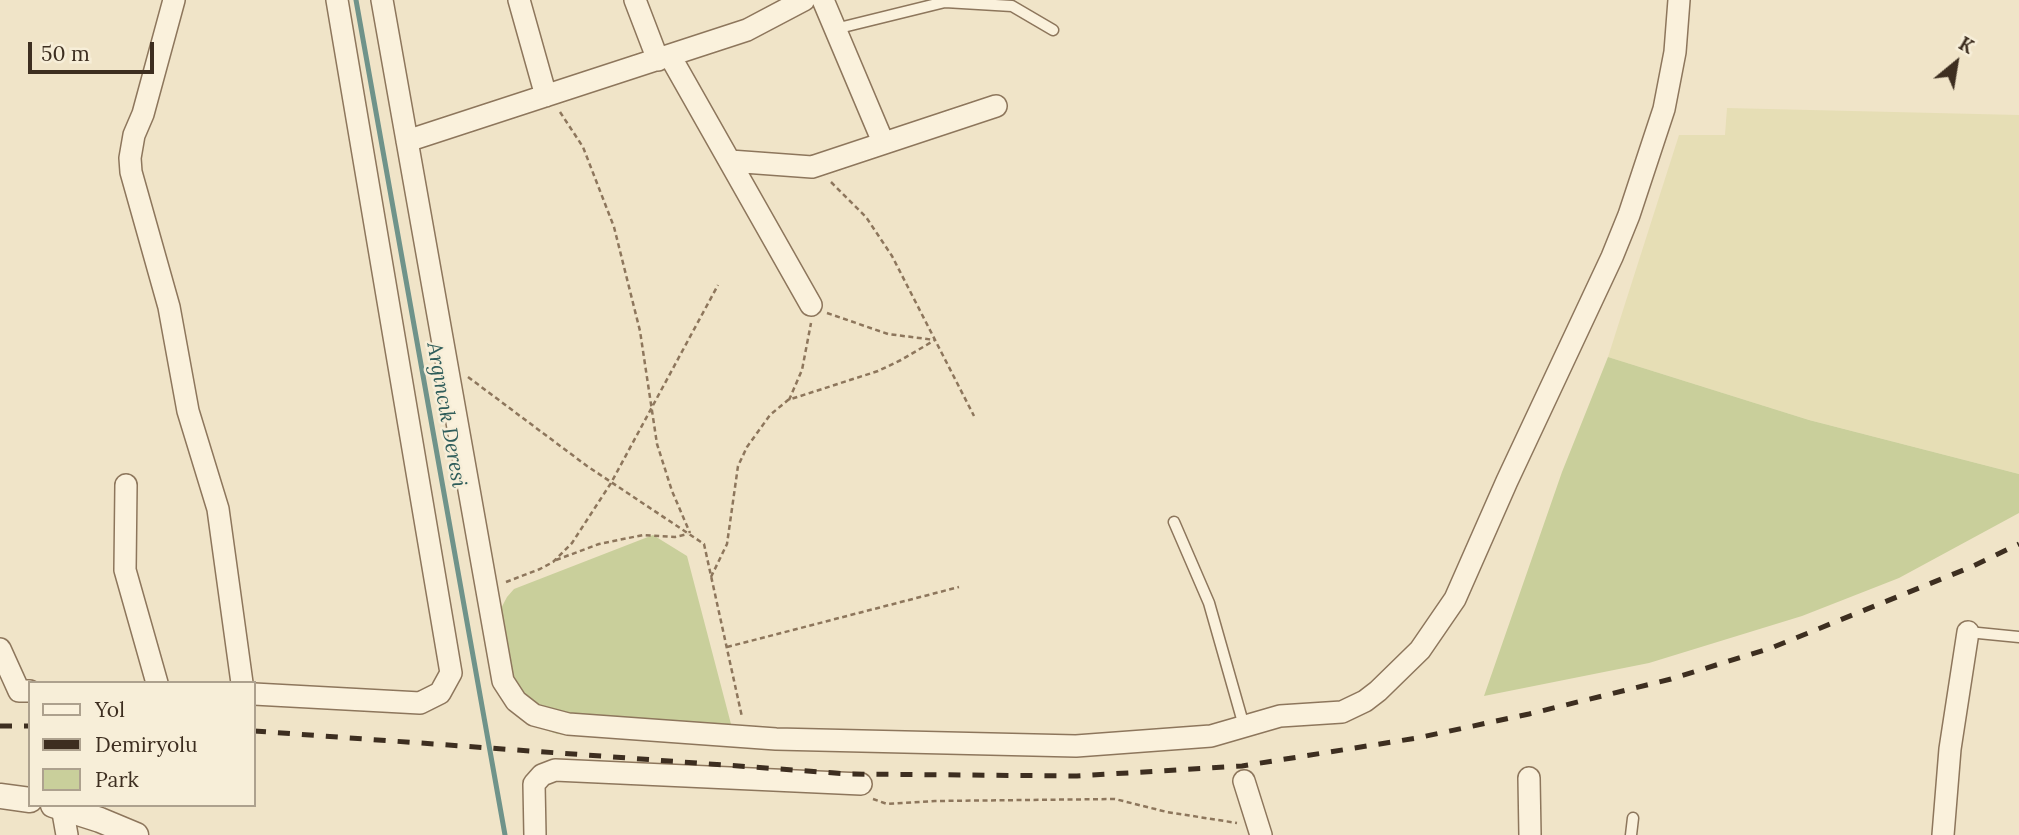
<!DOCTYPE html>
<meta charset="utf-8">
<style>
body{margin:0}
#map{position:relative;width:2019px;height:835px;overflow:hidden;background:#f0e4c8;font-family:Lora,serif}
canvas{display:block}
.legend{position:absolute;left:28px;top:681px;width:228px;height:126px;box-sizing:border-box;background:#f7eed8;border:2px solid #ada18e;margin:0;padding:9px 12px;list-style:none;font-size:21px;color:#3d2e20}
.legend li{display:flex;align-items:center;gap:14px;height:35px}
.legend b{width:35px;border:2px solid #ada18e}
.north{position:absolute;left:1921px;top:28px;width:70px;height:70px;-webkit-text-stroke:5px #f7eed8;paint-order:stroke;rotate:30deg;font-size:19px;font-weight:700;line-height:28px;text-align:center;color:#3d2e20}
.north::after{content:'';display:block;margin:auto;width:24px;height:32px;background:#3d2e20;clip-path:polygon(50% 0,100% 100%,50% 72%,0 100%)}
.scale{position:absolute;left:28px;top:42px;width:126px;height:32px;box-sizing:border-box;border:4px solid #3d2e20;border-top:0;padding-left:9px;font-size:21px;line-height:24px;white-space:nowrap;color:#3d2e20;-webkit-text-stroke:5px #f7eed8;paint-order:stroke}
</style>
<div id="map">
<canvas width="2019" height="835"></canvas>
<ul class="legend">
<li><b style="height:9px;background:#faf1dc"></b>Yol</li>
<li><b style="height:9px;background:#3d2e20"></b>Demiryolu</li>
<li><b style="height:19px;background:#c9cf9b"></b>Park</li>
</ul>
<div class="north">K</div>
<div class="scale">50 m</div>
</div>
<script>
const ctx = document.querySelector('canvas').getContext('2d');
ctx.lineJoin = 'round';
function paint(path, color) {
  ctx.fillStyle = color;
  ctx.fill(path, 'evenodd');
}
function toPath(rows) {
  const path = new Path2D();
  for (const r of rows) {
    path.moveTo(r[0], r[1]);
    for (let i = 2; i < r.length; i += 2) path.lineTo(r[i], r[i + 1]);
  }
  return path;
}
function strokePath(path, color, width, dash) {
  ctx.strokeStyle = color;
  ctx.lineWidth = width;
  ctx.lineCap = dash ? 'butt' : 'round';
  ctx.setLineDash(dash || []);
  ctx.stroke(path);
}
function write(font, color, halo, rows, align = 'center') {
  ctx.font = font + ' Lora,serif';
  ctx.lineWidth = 5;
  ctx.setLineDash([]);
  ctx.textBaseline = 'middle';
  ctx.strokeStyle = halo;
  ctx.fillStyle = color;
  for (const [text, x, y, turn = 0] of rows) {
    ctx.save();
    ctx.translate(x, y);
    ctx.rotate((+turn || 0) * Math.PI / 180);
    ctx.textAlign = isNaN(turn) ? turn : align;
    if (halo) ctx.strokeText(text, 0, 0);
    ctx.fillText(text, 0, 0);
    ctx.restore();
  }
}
const farmland = toPath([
 [1727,108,2019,115,2019,474,1809,420,1608,357,1679,135,1725,135]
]);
const green = toPath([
 [1608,357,1809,420,2019,474,2019,513,1899,578,1802,616,1649,663,1484,696,1562,472],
 [653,535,687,556,737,747,557,734,535,726,516,710,497,616,507,597,514,589]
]);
const stream = toPath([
 [356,0,505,835]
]);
const path = toPath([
 [560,112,583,147,614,227,640,331,657,444,672,491,690,533],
 [831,182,866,217,892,256,974,416],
 [827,313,888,334,935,340],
 [468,377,587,466,704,544,742,717],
 [789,400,802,370,811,323],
 [556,560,599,544,643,535,675,537,688,534],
 [711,577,727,544,738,466,747,447,770,415,788,400,878,371,901,360,935,340],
 [506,582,540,569,553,562,572,543,611,483,718,285],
 [727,647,959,587],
 [873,799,887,804,935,801,1115,799,1167,812,1237,823]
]);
const service = toPath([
 [835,29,945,2,1012,6,1053,30],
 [1174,522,1209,603,1244,726],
 [1968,632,2019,637],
 [1631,835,1633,818]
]);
const minor = toPath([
 [174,0,143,114,134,135,130,158,131,172,169,307,188,411,218,509,242,683],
 [382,0,503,681,516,701,534,715,568,724,776,739,1076,746,1211,736,1280,716,1342,712,1365,701,1378,691,1420,650,1455,599,1507,481,1612,257,1629,215,1664,109,1675,52,1679,0],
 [519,0,546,96],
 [635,0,658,60],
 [823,0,883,142],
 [670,56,811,305],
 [407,141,747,30,804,0],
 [730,161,812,167,996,106],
 [126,485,125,570,157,683],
 [0,649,19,691,30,691],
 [254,694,420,703,440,693,451,673,337,0],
 [1529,778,1530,835],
 [1244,781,1261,835],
 [62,807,67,835],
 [535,835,534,784,542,775,555,770,861,784],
 [1943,835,1950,749,1968,632]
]);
const tertiary = toPath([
 [0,796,30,800],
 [53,805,100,820,136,835]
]);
const rail = toPath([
 [0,726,30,726],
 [254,731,849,774,1077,776,1242,766,1417,738,1529,714,1671,679,1771,648,1971,567,2019,544]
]);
const waterNames = [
 ["Argıncık Deresi",446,415,80]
];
paint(farmland, '#e6deb5');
paint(green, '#c9cf9b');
strokePath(stream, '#6f938a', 5);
strokePath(service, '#8d765c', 13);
strokePath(minor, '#8d765c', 24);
strokePath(tertiary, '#8d765c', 27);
strokePath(path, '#8d765c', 2.5, [5, 3.5]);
strokePath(service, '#faf1dc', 10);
strokePath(minor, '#faf1dc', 21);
strokePath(tertiary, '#faf1dc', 24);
strokePath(rail, '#3d2e20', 5, [12, 12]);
write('italic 21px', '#2f5d5a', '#f7eed8', waterNames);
</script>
